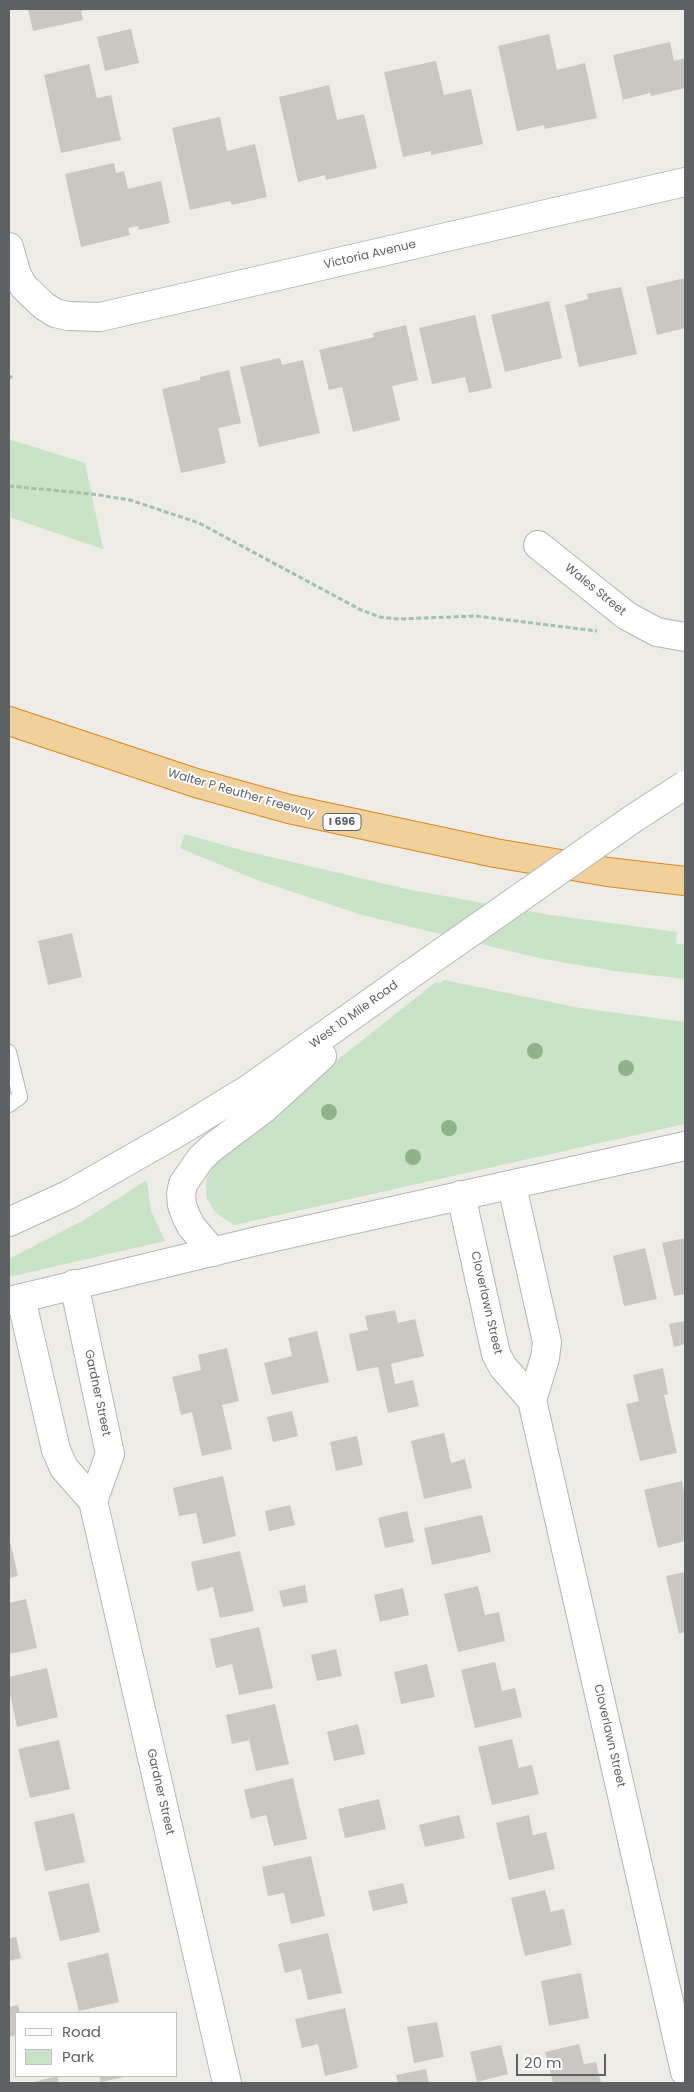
<!DOCTYPE html>
<style>
body{margin:0}
#map{position:relative;width:694px;height:2092px;overflow:hidden;background:#eeece6;font-family:Poppins,sans-serif}
canvas{display:block}
.frame{position:absolute;inset:0;border:10px solid #5e6265;pointer-events:none}
.legend{position:absolute;left:15px;top:2012px;width:162px;height:65px;box-sizing:border-box;background:#fff;border:1px solid #bfc0c1;margin:0;padding:6px 9px;list-style:none;font-size:15px;color:#5e6265}
.legend li{display:flex;align-items:center;gap:10px;height:25px}
.legend b{width:25px;border:1px solid #bfc0c1}
.scale{position:absolute;left:516px;top:2054px;width:90px;height:22px;box-sizing:border-box;border:2px solid #5e6265;border-top:0;padding-left:6px;font-size:15px;line-height:18px;white-space:nowrap;color:#5e6265;-webkit-text-stroke:4px #fff;paint-order:stroke}
</style>
<div id="map">
<canvas width="694" height="2092"></canvas>
<div class="frame"></div>
<ul class="legend">
<li><b style="height:6px;background:#fff"></b>Road</li>
<li><b style="height:14px;background:#c9e3c6"></b>Park</li>
</ul>
<div class="scale">20 m</div>
</div>
<script>
const ctx = document.querySelector('canvas').getContext('2d');
ctx.lineJoin = 'round';
function paint(path, color) {
  ctx.fillStyle = color;
  ctx.fill(path, 'evenodd');
}
function toPath(rows) {
  const path = new Path2D();
  for (const r of rows) {
    path.moveTo(r[0], r[1]);
    for (let i = 2; i < r.length; i += 2) path.lineTo(r[i], r[i + 1]);
  }
  return path;
}
function strokePath(path, color, width, dash) {
  ctx.strokeStyle = color;
  ctx.lineWidth = width;
  ctx.lineCap = dash ? 'butt' : 'round';
  ctx.setLineDash(dash || []);
  ctx.stroke(path);
}
function write(font, color, halo, rows, align = 'center') {
  ctx.font = font + ' Poppins,sans-serif';
  ctx.lineWidth = 4;
  ctx.setLineDash([]);
  ctx.textBaseline = 'middle';
  ctx.strokeStyle = halo;
  ctx.fillStyle = color;
  for (const [text, x, y, turn = 0] of rows) {
    ctx.save();
    ctx.translate(x, y);
    ctx.rotate((+turn || 0) * Math.PI / 180);
    ctx.textAlign = isNaN(turn) ? turn : align;
    if (halo) ctx.strokeText(text, 0, 0);
    ctx.fillText(text, 0, 0);
    ctx.restore();
  }
}
const green = toPath([
 [9,439,85,463,103,549,9,517],
 [185,834,241,850,411,890,544,914,677,932,676,944,685,944,685,979,615,971,543,959,362,915,257,880,180,848],
 [444,980,580,1008,685,1022,685,1124,234,1225,216,1213,207,1199,206,1188,207,1178,215,1163,241,1136,436,982,441,983],
 [145,1181,147,1181,151,1211,165,1241,9,1277,9,1259,84,1220]
]);
const building = toPath([
 [28,9,88,9,88,10,81,11,83,20,33,31],
 [131,29,139,63,105,71,97,37],
 [549,34,557,70,585,63,597,118,545,129,544,125,517,131,498,46],
 [670,42,674,61,685,58,685,88,651,96,650,93,623,100,613,55],
 [436,61,444,95,471,89,483,144,431,155,431,151,403,157,384,72],
 [89,64,97,98,111,95,121,140,61,153,44,75],
 [329,85,337,120,364,114,377,168,326,180,325,175,298,182,279,97],
 [220,117,227,151,255,144,267,197,232,205,230,201,190,210,172,128],
 [114,163,116,173,124,171,128,189,161,181,170,223,139,230,138,226,128,228,130,235,81,247,65,174],
 [685,278,685,328,657,335,646,287],
 [621,287,637,354,579,367,565,305,588,299,587,294],
 [549,301,562,358,505,372,491,315],
 [475,315,492,388,469,393,465,377,432,384,419,328],
 [406,325,418,380,392,386,400,420,353,432,342,387,329,390,319,350,374,337,373,333],
 [280,358,282,365,303,360,320,433,259,447,240,367],
 [229,370,241,423,218,428,226,463,181,473,162,389,200,380,200,377],
 [72,933,82,977,48,985,38,941],
 [685,1238,685,1294,674,1296,662,1243],
 [645,1248,657,1299,624,1306,613,1256],
 [395,1310,398,1323,415,1319,424,1356,391,1364,395,1384,413,1380,419,1406,388,1413,378,1367,357,1371,349,1334,368,1330,365,1316],
 [685,1321,685,1344,674,1347,669,1324],
 [317,1331,329,1382,272,1395,264,1363,292,1356,288,1338],
 [227,1348,239,1401,222,1405,232,1449,202,1456,192,1412,181,1415,172,1377,201,1370,198,1355],
 [663,1368,668,1394,664,1395,677,1453,640,1461,626,1404,639,1401,633,1375],
 [292,1411,298,1436,273,1442,267,1417],
 [444,1433,451,1463,465,1459,472,1488,424,1499,411,1441],
 [357,1436,363,1465,336,1471,330,1442],
 [223,1476,236,1536,203,1544,196,1513,179,1516,173,1488],
 [682,1481,685,1497,685,1541,658,1548,644,1490],
 [290,1505,295,1525,269,1531,265,1511],
 [407,1511,414,1542,385,1548,378,1518],
 [482,1515,491,1552,432,1565,424,1528],
 [9,1537,18,1576,9,1578],
 [240,1551,254,1611,220,1618,213,1587,197,1591,191,1562],
 [685,1572,685,1632,679,1634,666,1576],
 [305,1585,308,1602,283,1607,279,1591],
 [478,1586,485,1615,499,1612,505,1641,458,1652,444,1594],
 [403,1588,409,1615,380,1622,374,1595],
 [26,1599,37,1648,9,1654,9,1603],
 [259,1627,273,1688,239,1695,232,1664,216,1668,210,1639],
 [336,1649,342,1676,317,1681,311,1655],
 [495,1662,502,1691,515,1688,522,1717,475,1728,461,1670],
 [427,1664,435,1697,401,1704,394,1672],
 [47,1668,58,1717,17,1727,9,1689,9,1677],
 [275,1704,289,1764,256,1771,249,1740,232,1744,226,1715],
 [358,1724,365,1754,334,1761,327,1732],
 [512,1739,519,1768,532,1765,539,1794,492,1805,478,1747],
 [59,1740,70,1789,30,1798,18,1749],
 [293,1778,307,1839,274,1846,266,1815,251,1819,244,1790],
 [379,1799,386,1829,345,1838,338,1809],
 [74,1813,85,1862,45,1871,34,1822],
 [459,1815,465,1838,425,1847,419,1825],
 [529,1815,533,1835,546,1832,555,1869,509,1880,496,1823],
 [311,1856,325,1916,291,1924,284,1893,268,1896,262,1867],
 [89,1883,100,1932,60,1941,48,1892],
 [403,1883,408,1903,373,1911,368,1891],
 [545,1890,551,1912,564,1909,572,1945,525,1956,511,1898],
 [328,1933,342,1993,308,2000,301,1969,285,1973,278,1944],
 [16,1937,21,1958,9,1961,9,1938],
 [108,1953,119,2002,79,2011,67,1963],
 [581,1973,589,2018,549,2026,541,1981],
 [18,2005,20,2013,16,2013,16,2035,9,2037,9,2007],
 [345,2008,358,2068,325,2076,318,2044,302,2048,295,2019],
 [437,2022,444,2057,414,2063,407,2027],
 [579,2044,584,2064,596,2062,601,2083,553,2083,545,2052],
 [501,2045,508,2074,477,2082,470,2052],
 [426,2069,429,2083,398,2083,396,2075],
 [57,2076,59,2083,30,2083],
 [99,2076,124,2076,124,2077,101,2082]
]);
const path = toPath([
 [9,378,12,376],
 [9,486,92,494,130,500,199,523,361,610,380,617,398,619,476,616,597,631]
]);
const service = toPath([
 [9,1052,20,1097,9,1105]
]);
const minor = toPath([
 [9,247,17,275,24,287,44,306,55,313,68,316,100,317,685,182],
 [538,545,627,616,657,632,685,637],
 [512,1186,547,1342,545,1358,532,1400],
 [461,1195,496,1354,503,1367,532,1400,685,2072],
 [74,1284,110,1454,93,1501],
 [21,1298,56,1450,64,1468,93,1501,227,2083]
]);
const secondary = toPath([
 [9,1222,68,1195,180,1131,250,1088,411,974],
 [213,1252,191,1226,186,1216,182,1205,181,1194,183,1184,201,1158,213,1147,266,1107,322,1056],
 [9,1301,257,1241,685,1146]
]);
const motorway = toPath([
 [9,721,196,783,289,809,495,853,608,872,685,881]
]);
const secondaryBridge = toPath([
 [411,974,634,818,685,785]
]);
const trees = [
 [535,1051],
 [626,1068],
 [329,1112],
 [449,1128],
 [413,1157]
];
const shields = [
 [342,822,38]
];
const shieldNames = [
 ["I 696",342,822]
];
const streetNames = [
 ["Victoria Avenue",370,255,-13],
 ["Wales Street",595,590,39],
 ["Walter P Reuther Freeway",241,794,16],
 ["West 10 Mile Road",354,1015,-36],
 ["Cloverlawn Street",486,1303,77],
 ["Gardner Street",97,1393,78],
 ["Cloverlawn Street",609,1736,77],
 ["Gardner Street",160,1792,77]
];
paint(green, '#c9e3c6');
paint(building, '#cac7c3');
strokePath(service, '#b1b4b7', 16);
strokePath(minor, '#b1b4b7', 30);
strokePath(secondary, '#b3b6b9', 30);
strokePath(motorway, '#da881b', 30);
strokePath(path, '#a0c3a6', 3, [5, 2.5]);
strokePath(service, '#fff', 14);
strokePath(minor, '#fff', 28);
strokePath(secondary, '#fff', 28);
strokePath(motorway, '#f1d19b', 28);
strokePath(secondaryBridge, '#b3b6b9', 30, []);
strokePath(secondaryBridge, '#fff', 28);
ctx.fillStyle = '#90b28b';
for (const [x, y] of trees) {
  ctx.beginPath();
  ctx.arc(x, y, 8, 0, 2 * Math.PI);
  ctx.fill();
}
for (const [x, y, w] of shields) {
  const box = new Path2D();
  box.roundRect(x - w / 2, y - 8.5, w, 17, 4);
  ctx.fillStyle = '#fff';
  ctx.fill(box);
  strokePath(box, '#5e6265', 1);
}
write('bold 11px', '#5e6265', null, shieldNames);
write('12px', '#5e6265', '#fff', streetNames);
</script>
